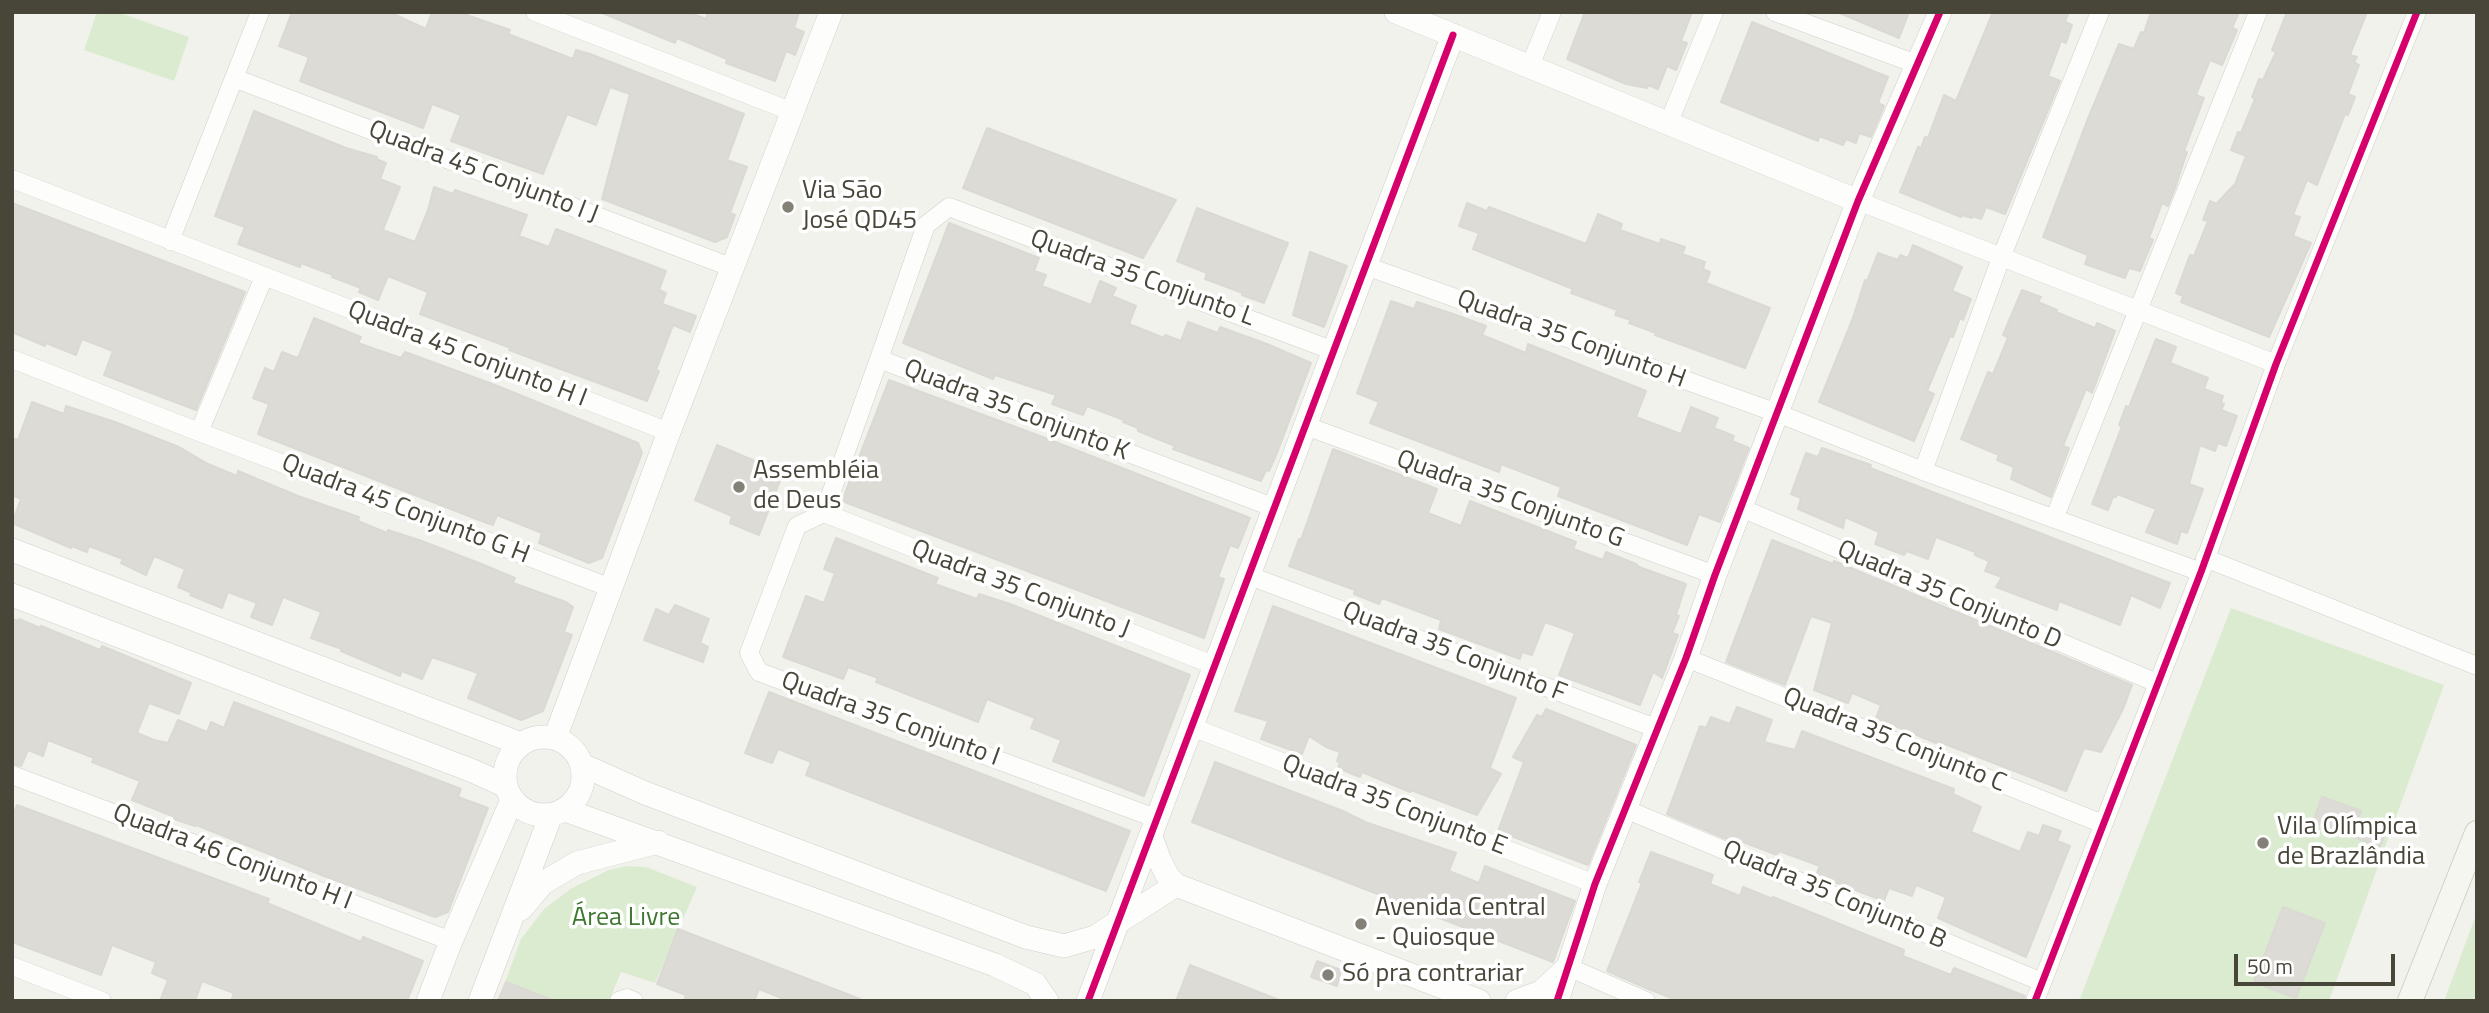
<!DOCTYPE html>
<meta charset="utf-8">
<style>
body{margin:0}
#map{position:relative;width:2489px;height:1013px;overflow:hidden;background:#f2f2ed;font-family:"Titillium Web",sans-serif}
canvas{display:block}
.frame{position:absolute;inset:0;border:14px solid #484539;pointer-events:none}
.scale{position:absolute;left:2234px;top:954px;width:161px;height:32px;box-sizing:border-box;border:4px solid #484539;border-top:0;padding-left:9px;font-size:21px;line-height:24px;white-space:nowrap;color:#484539;-webkit-text-stroke:5px #fff;paint-order:stroke}
</style>
<div id="map">
<canvas width="2489" height="1013"></canvas>
<div class="frame"></div>
<div class="scale">50 m</div>
</div>
<script>
const ctx = document.querySelector('canvas').getContext('2d');
ctx.lineJoin = 'round';
function paint(path, color) {
  ctx.fillStyle = color;
  ctx.fill(path, 'evenodd');
}
function toPath(rows) {
  const path = new Path2D();
  for (const r of rows) {
    if (r.length === 3) {
      path.moveTo(r[0] + r[2], r[1]);
      path.arc(r[0], r[1], r[2], 0, 2 * Math.PI);
      continue;
    }
    path.moveTo(r[0], r[1]);
    for (let i = 2; i < r.length; i += 2) path.lineTo(r[i], r[i + 1]);
  }
  return path;
}
function strokePath(path, color, width, dash) {
  ctx.strokeStyle = color;
  ctx.lineWidth = width;
  ctx.lineCap = dash ? 'butt' : 'round';
  ctx.setLineDash(dash || []);
  ctx.stroke(path);
}
function write(font, color, halo, rows, align = 'center') {
  ctx.font = font + ' "Titillium Web",sans-serif';
  ctx.lineWidth = 7;
  ctx.setLineDash([]);
  ctx.textBaseline = 'middle';
  ctx.strokeStyle = halo;
  ctx.fillStyle = color;
  for (const [text, x, y, turn = 0] of rows) {
    ctx.save();
    ctx.translate(x, y);
    ctx.rotate((+turn || 0) * Math.PI / 180);
    ctx.textAlign = isNaN(turn) ? turn : align;
    if (halo) ctx.strokeText(text, 0, 0);
    ctx.fillText(text, 0, 0);
    ctx.restore();
  }
}
const green = toPath([
 [97,12,117,12,189,37,174,81,84,50],
 [2231,608,2444,685,2329,1001,2079,1001],
 [627,866,646,867,697,887,655,983,621,972,609,1001,498,1001,521,939,544,909,572,888,609,870],
 [2477,912,2477,1001,2444,1001]
]);
const building = toPath([
 [292,12,389,12,426,29,432,12,458,12,510,30,508,34,573,59,576,50,590,54,744,114,727,160,747,167,730,213,735,215,727,237,715,242,602,199,630,94,610,87,596,125,567,114,543,174,451,141,461,115,432,104,423,128,300,81,309,57,279,46,292,12],
 [600,12,688,12,706,19,708,12,799,12,794,28,804,32,795,55,786,51,775,81,726,63,727,59,677,38,675,43,600,12],
 [1585,12,1631,12,1642,16,1644,12,1692,12,1681,41,1687,43,1676,70,1667,66,1658,89,1648,85,1647,88,1626,84,1567,59,1585,12],
 [1837,12,1909,12,1899,38,1837,12],
 [1993,12,2069,12,2065,22,2072,25,2066,43,2061,41,2048,76,2060,81,2005,214,1986,207,1981,219,1972,216,1972,218,1962,215,1961,217,1900,192,1918,147,1921,148,1925,137,1928,138,1944,95,1956,101,1993,12],
 [2151,12,2239,12,2232,28,2237,30,2222,65,2210,60,2196,95,2204,98,2184,151,2187,152,2175,188,2168,206,2162,203,2149,238,2153,240,2144,261,2140,271,2129,268,2125,278,2085,264,2088,255,2043,237,2087,121,2119,44,2134,49,2141,32,2144,33,2151,12],
 [2287,12,2367,12,2350,55,2357,57,2354,62,2359,65,2348,94,2355,97,2348,115,2345,114,2317,185,2307,180,2293,215,2300,217,2293,236,2311,243,2269,337,2181,302,2183,296,2176,293,2190,255,2194,256,2208,221,2203,220,2210,201,2216,204,2235,184,2246,156,2231,150,2238,132,2241,133,2255,99,2252,97,2259,79,2263,80,2276,52,2272,50,2287,12],
 [1752,22,1888,77,1878,103,1884,106,1871,137,1859,133,1856,143,1846,139,1843,145,1819,136,1818,141,1721,102,1752,22],
 [254,111,346,148,377,157,376,159,386,163,380,179,400,187,383,230,415,242,428,210,434,187,453,194,455,190,527,215,519,236,549,247,556,229,666,271,659,290,666,293,662,304,696,316,690,332,673,325,656,370,659,371,647,401,509,350,511,348,420,314,428,292,388,276,378,300,359,292,361,288,332,277,333,275,301,263,300,267,238,244,245,227,215,216,254,111],
 [987,128,1176,200,1143,258,963,188,987,128],
 [12,203,245,292,196,410,104,375,113,351,82,339,76,355,46,343,45,346,12,332,12,203],
 [1467,203,1487,211,1489,207,1586,244,1598,214,1622,224,1620,230,1660,244,1661,239,1685,247,1682,254,1705,262,1703,269,1710,272,1706,283,1770,308,1745,368,1655,335,1656,333,1629,323,1631,320,1615,315,1617,310,1571,293,1573,289,1473,249,1479,233,1459,226,1467,203],
 [1197,208,1288,243,1264,303,1242,295,1243,293,1205,279,1207,273,1177,261,1197,208],
 [949,223,1039,258,1034,271,1046,275,1042,286,1091,305,1100,281,1116,288,1112,296,1136,306,1129,324,1164,338,1165,335,1181,341,1188,322,1218,333,1220,327,1267,344,1311,363,1277,453,1269,471,1266,470,1261,481,1173,449,1175,446,1138,431,1138,428,1123,422,1124,420,1087,406,1083,415,1052,404,1056,395,995,375,993,379,903,343,949,223],
 [1913,245,1962,267,1952,291,1971,299,1963,320,1960,318,1953,337,1950,336,1927,391,1934,394,1914,441,1819,402,1853,318,1865,280,1867,281,1878,253,1898,260,1900,255,1908,258,1913,245],
 [1310,252,1347,266,1324,327,1293,315,1310,252],
 [2022,290,2041,297,2038,302,2057,310,2056,312,2095,328,2097,323,2115,331,2092,393,2086,389,2063,446,2069,448,2051,497,2011,479,2014,467,1997,460,1999,455,1961,439,1988,372,1993,374,2008,338,2003,335,2022,290],
 [1391,301,1414,309,1417,302,1456,315,1486,326,1482,335,1526,353,1528,344,1646,391,1636,417,1681,434,1691,407,1718,418,1714,428,1734,436,1732,441,1749,448,1720,522,1699,514,1687,545,1558,496,1561,487,1501,464,1499,472,1370,423,1379,402,1357,393,1391,301],
 [314,318,361,337,358,343,401,358,405,352,495,385,638,443,642,453,602,558,589,563,539,543,542,533,497,515,493,525,479,520,258,434,269,404,253,398,265,368,274,372,282,352,298,358,314,318],
 [2156,339,2176,347,2170,363,2208,378,2204,389,2223,396,2221,403,2224,404,2221,410,2237,416,2226,446,2218,443,2215,451,2200,445,2189,484,2203,489,2187,533,2181,531,2177,544,2146,532,2156,509,2117,494,2116,497,2113,497,2108,510,2092,504,2122,426,2119,425,2126,406,2129,407,2156,339],
 [889,380,1040,436,1250,518,1238,548,1230,545,1218,577,1224,579,1204,638,842,501,889,380],
 [32,402,64,414,66,406,115,422,179,447,208,464,237,476,238,471,298,496,359,517,358,521,387,533,388,530,419,540,479,563,515,578,513,583,566,602,573,607,564,632,572,635,543,711,521,720,468,698,478,673,432,657,422,679,402,671,400,676,341,651,342,649,311,638,321,612,283,597,272,625,251,617,257,603,228,592,222,608,190,595,192,593,178,587,185,569,154,556,146,575,121,563,123,559,89,546,87,552,72,546,71,548,12,523,21,499,12,495,12,438,18,440,32,402],
 [717,445,783,473,759,535,730,523,732,516,695,500,717,445],
 [1822,448,1871,465,1870,468,2170,583,2160,608,2131,595,2120,625,2059,601,2057,610,1996,587,2002,577,1985,571,1989,561,1975,555,1975,552,1936,537,1928,559,1907,551,1904,555,1875,544,1879,532,1845,517,1843,528,1798,509,1801,498,1791,494,1806,453,1818,457,1822,448],
 [1333,449,1437,489,1428,513,1461,526,1470,501,1576,542,1573,549,1603,560,1606,552,1636,564,1639,567,1686,584,1676,615,1679,616,1672,633,1678,635,1662,678,1653,672,1640,705,1559,675,1575,633,1545,622,1532,655,1522,652,1520,659,1439,629,1441,620,1382,598,1379,604,1354,594,1355,590,1289,566,1299,539,1301,540,1333,449],
 [836,538,938,578,935,584,977,599,979,594,1010,604,1190,675,1144,796,1053,761,1061,740,1031,728,1035,718,987,699,978,722,876,682,878,678,848,667,843,679,783,657,806,596,824,603,835,573,824,569,836,538],
 [1772,540,1833,564,1834,561,2132,685,2123,709,2101,752,2084,748,2066,791,1937,741,1936,743,1876,718,1881,705,1852,693,1848,703,1814,690,1832,623,1811,616,1785,685,1726,662,1772,540],
 [675,605,709,619,700,643,708,647,703,662,644,640,656,609,669,615,675,605],
 [1273,606,1516,698,1490,768,1501,774,1477,815,1411,790,1410,792,1362,772,1360,777,1338,768,1340,762,1337,761,1340,752,1326,747,1309,736,1302,754,1261,739,1268,721,1235,711,1273,606],
 [12,619,18,621,19,619,40,628,41,626,100,650,102,646,191,683,179,714,149,703,137,733,154,740,168,743,178,720,207,732,211,722,224,728,234,702,461,789,458,797,488,808,448,912,435,917,324,876,196,825,195,826,174,819,175,817,132,800,140,781,92,762,94,758,48,740,43,756,28,750,21,766,12,764,12,619],
 [769,692,1130,831,1106,891,806,775,811,762,778,749,772,763,745,753,769,692],
 [1737,707,1772,720,1764,742,1795,750,1802,731,1954,789,1953,794,1981,807,1971,832,2020,852,2028,832,2039,836,2043,825,2061,831,2057,841,2070,846,2026,957,1938,918,1946,897,1916,885,1912,896,1889,888,1884,901,1816,875,1820,866,1779,851,1777,855,1743,842,1741,845,1667,814,1700,726,1706,728,1711,717,1730,724,1737,707],
 [1546,709,1636,745,1588,865,1498,831,1524,762,1513,757,1537,715,1542,717,1546,709],
 [1215,762,1343,811,1365,822,1456,853,1449,871,1479,883,1485,866,1575,901,1553,962,1192,822,1215,762],
 [2322,797,2361,811,2358,820,2386,831,2380,847,2313,822,2322,797],
 [17,805,269,899,267,903,361,942,363,937,423,961,407,1001,231,1001,234,993,202,981,195,1001,160,1001,168,980,152,973,156,962,112,945,101,975,12,942,12,818,17,805],
 [1651,852,1713,875,1710,884,1740,896,1743,887,1773,899,1773,897,1904,950,1903,956,1951,975,1954,968,2025,996,2024,1001,1679,1001,1646,988,1607,971,1642,883,1639,882,1651,852],
 [2283,907,2325,923,2296,998,2254,982,2283,907],
 [678,929,860,999,859,1001,789,1001,759,989,754,1001,684,1001,686,995,657,984,678,929],
 [1317,961,1341,970,1337,986,1311,977,1317,961],
 [1190,965,1279,1000,1279,1001,1176,1001,1190,965],
 [506,982,552,1000,551,1001,498,1001,506,982]
]);
const minor = toPath([
 [535,12,793,112],
 [1775,12,1919,65],
 [1530,66,1552,12],
 [234,78,733,268],
 [1669,122,1714,12],
 [12,179,669,432],
 [1858,201,2276,364],
 [170,241,260,12],
 [1366,266,1777,413,1923,471,2201,572],
 [12,359,199,432,611,588],
 [1306,426,1715,575],
 [199,432,264,277],
 [1923,471,2001,258,2100,12],
 [1275,508,879,359,926,225,949,207,1334,351],
 [1741,508,2157,683],
 [824,513,797,526,749,653,759,672,1158,819],
 [824,513,1216,666],
 [824,513,879,359],
 [2054,519,2258,12],
 [2205,558,2477,666],
 [1250,576,1658,729],
 [1686,658,2103,824],
 [1192,727,1595,884],
 [12,775,451,941],
 [1625,809,2042,982],
 [12,966,102,1001],
 [1568,967,1646,1001],
 [619,1001,627,998,634,1001],
 [2035,1001,2201,572,2276,364,2417,12]
]);
const tertiary = toPath([
 [1396,12,1858,201],
 [12,550,521,744],
 [12,595,473,771,506,786],
 [544,776,39],
 [555,738,669,432,831,12],
 [582,765,645,793,1026,937,1064,946,1095,937,1176,885,1479,1001],
 [565,810,995,965,1035,984,1047,1001],
 [1151,837,1160,861,1168,877,1176,885],
 [521,909,543,883,577,863,658,842],
 [428,1001,451,941,512,800],
 [480,1001,551,815],
 [1088,1001,1453,35],
 [1517,1001,1541,992,1566,969],
 [1557,1001,1595,884,1686,658,1715,575,1858,201,1940,12]
]);
const secondary = toPath([
 [2410,1001,2477,833]
]);
const cycleway = toPath([
 [1088,1001,1453,35],
 [1557,1001,1595,884,1686,658,1715,575,1858,201,1940,12],
 [2035,1001,2201,572,2276,364,2417,12]
]);
const markers = [
 [788,207,7,"#848278"],
 [739,487,7,"#848278"],
 [2263,843,7,"#848278"],
 [1361,924,7,"#848278"],
 [1328,975,7,"#848278"]
];
const streetNames = [
 ["Quadra 45 Conjunto I J",483,173,21],
 ["Quadra 35 Conjunto L",1142,279,20],
 ["Quadra 35 Conjunto H",1571,340,20],
 ["Quadra 45 Conjunto H I",467,355,21],
 ["Quadra 35 Conjunto K",1016,411,21],
 ["Quadra 35 Conjunto G",1510,500,20],
 ["Quadra 45 Conjunto G H",405,510,21],
 ["Quadra 35 Conjunto J",1020,590,21],
 ["Quadra 35 Conjunto D",1949,596,23],
 ["Quadra 35 Conjunto F",1454,653,21],
 ["Quadra 35 Conjunto I",890,720,20],
 ["Quadra 35 Conjunto C",1894,741,22],
 ["Quadra 35 Conjunto E",1394,806,21],
 ["Quadra 46 Conjunto H I",232,858,21],
 ["Quadra 35 Conjunto B",1834,896,23]
];
const poiNames = [
 ["Via São",802,192],
 ["José QD45",802,222],
 ["Assembléia",753,472],
 ["de Deus",753,502],
 ["Vila Olímpica",2277,828],
 ["de Brazlândia",2277,858],
 ["Avenida Central",1375,909],
 ["- Quiosque",1375,939],
 ["Só pra contrariar",1342,975]
];
const parkNames = [
 ["Área Livre",626,919]
];
paint(green, '#dbebd0');
paint(building, '#dcdbd6');
strokePath(building, '#dad9d3', 2);
strokePath(minor, '#d0d0cb', 19);
strokePath(tertiary, '#d0d0cb', 24);
strokePath(secondary, '#d0d0c5', 26);
strokePath(minor, '#fdfdfc', 18);
strokePath(tertiary, '#fdfdfc', 23);
strokePath(secondary, '#f6f6f1', 24);
strokePath(cycleway, '#d6006c', 7);
for (const [x, y, r, color] of markers) {
  const dot = new Path2D();
  dot.arc(x, y, r, 0, 2 * Math.PI);
  ctx.fillStyle = color;
  ctx.fill(dot);
  strokePath(dot, '#fff', 2.5);
}
write('26px', '#484539', '#fff', streetNames);
write('26px', '#484539', '#fff', poiNames, 'left');
write('26px', '#3e7730', '#fff', parkNames);
</script>
